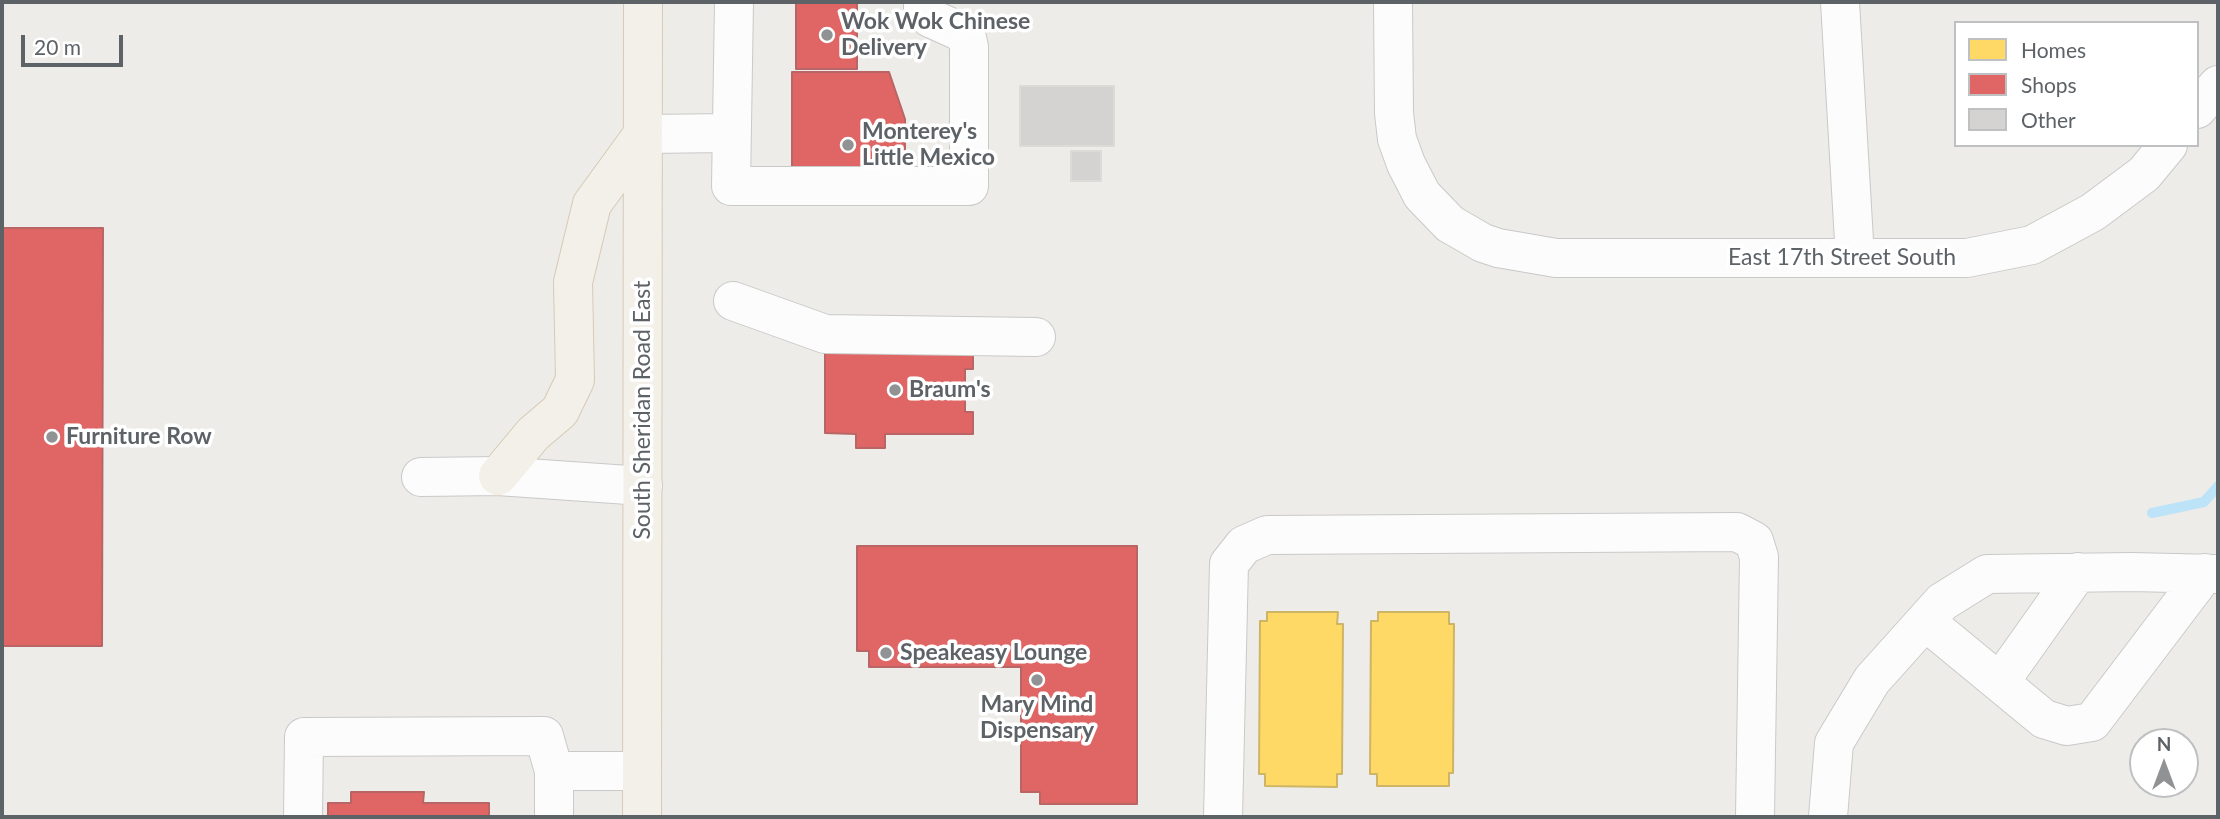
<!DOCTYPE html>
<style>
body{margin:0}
#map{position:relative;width:2220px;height:819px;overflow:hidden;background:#eeece8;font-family:Lato,sans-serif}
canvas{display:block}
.frame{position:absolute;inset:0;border:4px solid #5d6267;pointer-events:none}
.legend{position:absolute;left:1954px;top:21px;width:245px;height:126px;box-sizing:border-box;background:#fff;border:2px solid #bec0c2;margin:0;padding:9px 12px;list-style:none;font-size:21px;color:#5d6267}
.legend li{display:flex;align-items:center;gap:14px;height:35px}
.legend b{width:35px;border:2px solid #bec0c2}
.north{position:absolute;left:2129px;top:728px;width:70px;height:70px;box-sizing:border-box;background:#fff;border:2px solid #bec0c2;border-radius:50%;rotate:0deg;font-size:19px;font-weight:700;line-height:28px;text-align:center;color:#5d6267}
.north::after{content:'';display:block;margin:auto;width:24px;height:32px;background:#909294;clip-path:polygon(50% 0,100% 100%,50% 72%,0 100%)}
.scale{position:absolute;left:21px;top:35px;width:102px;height:32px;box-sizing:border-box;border:4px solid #5d6267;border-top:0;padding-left:9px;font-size:21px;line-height:24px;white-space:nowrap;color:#5d6267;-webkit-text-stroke:5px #fff;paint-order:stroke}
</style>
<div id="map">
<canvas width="2220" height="819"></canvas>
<div class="frame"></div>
<ul class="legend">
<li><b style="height:19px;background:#ffd966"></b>Homes</li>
<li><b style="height:19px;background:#e06666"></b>Shops</li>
<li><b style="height:19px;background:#d4d3d1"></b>Other</li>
</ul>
<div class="north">N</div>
<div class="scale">20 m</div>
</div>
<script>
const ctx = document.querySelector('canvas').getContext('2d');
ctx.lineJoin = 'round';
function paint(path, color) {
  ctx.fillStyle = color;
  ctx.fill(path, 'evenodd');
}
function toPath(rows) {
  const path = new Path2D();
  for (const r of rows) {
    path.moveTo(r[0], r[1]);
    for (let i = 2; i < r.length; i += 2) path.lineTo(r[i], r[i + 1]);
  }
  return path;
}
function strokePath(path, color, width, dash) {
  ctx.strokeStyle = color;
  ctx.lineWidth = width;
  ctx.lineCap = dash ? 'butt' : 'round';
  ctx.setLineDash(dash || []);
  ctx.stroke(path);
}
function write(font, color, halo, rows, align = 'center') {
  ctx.font = font + ' Lato,sans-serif';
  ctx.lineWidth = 7;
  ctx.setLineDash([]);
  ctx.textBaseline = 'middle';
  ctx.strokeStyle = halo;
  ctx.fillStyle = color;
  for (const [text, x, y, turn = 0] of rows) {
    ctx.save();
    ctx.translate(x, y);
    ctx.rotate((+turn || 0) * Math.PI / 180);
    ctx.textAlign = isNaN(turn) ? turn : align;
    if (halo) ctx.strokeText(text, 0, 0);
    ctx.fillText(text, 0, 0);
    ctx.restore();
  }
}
const homes = toPath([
 [1267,612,1338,612,1337,624,1343,624,1342,774,1337,774,1337,787,1265,786,1265,774,1259,774,1260,621,1267,621,1267,612],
 [1378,612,1449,612,1449,624,1454,624,1453,773,1449,773,1449,786,1377,786,1377,774,1370,774,1371,621,1378,621,1378,612]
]);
const shops = toPath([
 [796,2,857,2,857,69,796,69,796,2],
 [792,72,889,72,905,119,905,171,792,171,792,72],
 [2,228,103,228,102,646,2,646,2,228],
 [825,347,973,347,973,369,965,369,965,412,973,412,973,434,885,434,885,448,856,448,856,434,825,433,825,347],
 [857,546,1137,546,1137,804,1040,804,1040,792,1021,792,1021,667,869,667,869,651,857,651,857,546],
 [351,792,424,792,423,803,489,803,489,817,328,817,328,803,351,803,351,792]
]);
const stream = toPath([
 [2152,513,2204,502,2218,486]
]);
const building = toPath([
 [1020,86,1114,86,1114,146,1020,146,1020,86],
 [1071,151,1101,151,1101,181,1071,181,1071,151]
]);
const minor = toPath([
 [734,2,731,186,969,186,969,47,967,38,959,31,930,18,923,9,923,2],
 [1393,2,1394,113,1397,139,1406,164,1422,195,1450,224,1483,243,1498,248,1556,258,1967,258,2032,245,2093,212,2144,174,2168,145],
 [1840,2,1855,258],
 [2197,109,2218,85],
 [643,134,731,133],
 [733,301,825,334,1036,337],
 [421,477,498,476,643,486],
 [1925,621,2044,719,2067,726,2092,722,2205,573],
 [2000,682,2078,572],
 [554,771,642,771],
 [303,817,304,737,544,736,554,771,554,817],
 [1223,817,1229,564,1244,545,1267,535,1737,532,1754,541,1759,557,1755,817],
 [1828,817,1834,743,1872,680,1942,602,1987,574,2131,572,2218,574]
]);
const major = toPath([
 [498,476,533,434,560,411,575,380,573,282,592,204,643,134],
 [642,817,643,2]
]);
const markers = [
 [827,35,7,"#909294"],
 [848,145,7,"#909294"],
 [895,390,7,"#909294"],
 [52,437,7,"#909294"],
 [886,653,7,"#909294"],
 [1037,680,7,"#909294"]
];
const poiNames = [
 ["Wok Wok Chinese",841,22],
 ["Delivery",841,48],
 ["Monterey's",862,132],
 ["Little Mexico",862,158],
 ["Braum's",909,390],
 ["Furniture Row",66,437],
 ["Speakeasy Lounge",900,653],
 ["Mary Mind",1037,705,"center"],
 ["Dispensary",1037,731,"center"]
];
const streetNames = [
 ["East 17th Street South",1842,258],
 ["South Sheridan Road East",643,410,-90]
];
paint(homes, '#ffd966');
strokePath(homes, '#ceb566', 2);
paint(shops, '#e06666');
strokePath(shops, '#b96566', 2);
strokePath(stream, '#bce3f8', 10);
paint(building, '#d4d3d1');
strokePath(building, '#dddbd8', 2);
strokePath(minor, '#c9c9c9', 40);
strokePath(major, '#d6cab5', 40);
strokePath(minor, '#fcfcfc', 38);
strokePath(major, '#f3f0e9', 38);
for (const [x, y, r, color] of markers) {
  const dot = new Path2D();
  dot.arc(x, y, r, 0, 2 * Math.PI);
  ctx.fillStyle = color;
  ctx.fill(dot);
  strokePath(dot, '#fff', 2.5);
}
write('bold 23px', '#5d6267', '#fff', poiNames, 'left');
write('23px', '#5d6267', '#fff', streetNames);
</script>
